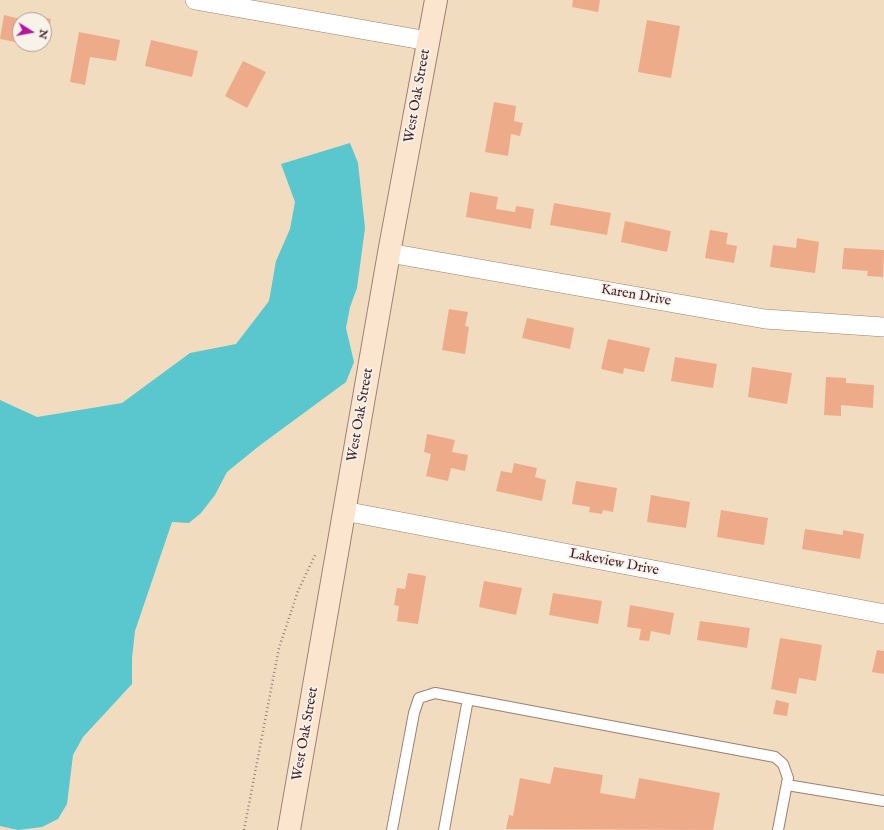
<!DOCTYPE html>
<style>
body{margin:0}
#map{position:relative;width:884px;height:830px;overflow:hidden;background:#f2dcbf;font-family:"IM FELL English",serif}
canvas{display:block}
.north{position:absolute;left:12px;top:12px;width:40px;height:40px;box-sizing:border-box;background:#f7f3e8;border:1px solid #b29e9c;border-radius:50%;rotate:101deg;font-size:11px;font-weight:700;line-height:16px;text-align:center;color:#4a1f2b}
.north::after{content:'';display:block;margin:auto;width:14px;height:18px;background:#b5179e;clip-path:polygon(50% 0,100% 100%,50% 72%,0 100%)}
</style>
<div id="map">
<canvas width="884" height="830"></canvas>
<div class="north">N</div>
</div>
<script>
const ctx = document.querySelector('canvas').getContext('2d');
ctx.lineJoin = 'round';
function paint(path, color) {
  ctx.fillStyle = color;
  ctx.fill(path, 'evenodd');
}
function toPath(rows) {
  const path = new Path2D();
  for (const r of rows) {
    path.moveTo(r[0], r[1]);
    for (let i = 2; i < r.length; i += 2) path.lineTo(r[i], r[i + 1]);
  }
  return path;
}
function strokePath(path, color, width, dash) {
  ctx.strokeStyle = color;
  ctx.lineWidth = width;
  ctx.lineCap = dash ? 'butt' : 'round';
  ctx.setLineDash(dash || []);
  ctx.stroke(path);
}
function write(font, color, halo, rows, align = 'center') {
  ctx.font = font + ' "IM FELL English",serif';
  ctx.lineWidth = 3.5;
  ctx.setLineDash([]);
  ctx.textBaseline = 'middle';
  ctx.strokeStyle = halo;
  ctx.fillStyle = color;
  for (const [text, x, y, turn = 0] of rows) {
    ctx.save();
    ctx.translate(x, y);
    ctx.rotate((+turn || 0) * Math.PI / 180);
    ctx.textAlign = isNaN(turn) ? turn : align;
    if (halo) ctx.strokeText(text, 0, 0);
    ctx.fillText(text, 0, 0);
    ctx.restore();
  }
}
const water = toPath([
 [350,143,358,163,365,228,357,288,350,307,346,328,354,362,346,382,259,446,227,472,215,495,201,513,189,523,172,522,135,631,132,658,132,684,83,737,73,755,67,804,58,819,42,827,18,830,0,826,0,400,37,417,122,403,190,353,236,344,269,301,276,261,290,229,295,202,281,164]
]);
const building = toPath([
 [573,0,600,0,598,12,572,7],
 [4,15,20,19,20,43,0,39],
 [30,15,51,19,45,48,28,45,44,44,44,20,29,20],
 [647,20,680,26,671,78,638,72],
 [79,32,120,40,116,61,90,57,85,85,70,82],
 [151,40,198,51,192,77,145,66],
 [243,61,266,72,247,108,225,96],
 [494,102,516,106,514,121,523,123,520,136,511,134,508,156,485,152],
 [470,192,498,197,496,209,515,212,516,206,534,209,531,229,466,217],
 [554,203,611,213,607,235,550,225],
 [625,221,671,231,667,252,621,242],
 [710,230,728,233,726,244,737,246,734,263,705,258],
 [797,238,819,242,815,273,770,267,773,245,796,248],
 [844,248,884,250,883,277,867,276,868,271,842,269],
 [449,309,468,312,465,326,469,327,465,354,442,350],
 [527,318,574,328,570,349,522,338],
 [608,339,650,348,644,372,624,368,623,374,601,369],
 [675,357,717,364,713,388,671,381],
 [752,367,792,373,787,404,748,397],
 [826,377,846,378,846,383,874,385,873,408,841,405,841,416,824,415],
 [427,434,455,440,452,452,468,455,465,471,451,468,448,481,426,476,431,454,424,452],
 [514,463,537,468,535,477,546,480,542,501,496,491,501,471,512,473],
 [576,481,617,488,613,512,603,510,602,514,589,512,590,507,572,504],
 [651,495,690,502,686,528,647,522],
 [721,510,768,518,764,545,717,537],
 [805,529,843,535,843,530,864,534,860,559,802,549],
 [408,573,426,576,418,624,397,621,399,606,394,605,397,588,405,589],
 [484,581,522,588,516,615,479,607],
 [553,593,602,601,598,624,549,615],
 [630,605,674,613,670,635,651,631,649,641,639,640,641,629,627,627],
 [700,621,750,628,747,648,697,640],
 [780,638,822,645,816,681,799,678,796,694,771,689],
 [877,650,884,651,884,674,872,672],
 [776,700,789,703,787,716,773,714],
 [554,767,603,775,600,793,635,799,639,778,720,793,713,830,506,829,509,815,513,816,520,778,550,784]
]);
const path = toPath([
 [244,830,279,648,298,591,316,553]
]);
const lane = toPath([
 [787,785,884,801],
 [392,830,414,713,419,698,435,693,775,757,783,764,788,778,778,830],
 [444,830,468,699]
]);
const street = toPath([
 [195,0,428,41],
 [389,253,765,319,884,327],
 [344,511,884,614]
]);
const secondary = toPath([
 [289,830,389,253,436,0]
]);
const streetNames = [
 ["West Oak Street",418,96,-80],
 ["Karen Drive",636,296,10],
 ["West Oak Street",361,415,-80],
 ["Lakeview Drive",614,563,11],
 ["West Oak Street",306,734,-80]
];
paint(water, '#59c7cd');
paint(building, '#edab8a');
strokePath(lane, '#9e7e75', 12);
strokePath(street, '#9e7e75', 20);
strokePath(secondary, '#9e7e75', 24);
strokePath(path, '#9e7e75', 2.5, [1, 3]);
strokePath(lane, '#fff', 10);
strokePath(street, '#fff', 19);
strokePath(secondary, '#fce5cf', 22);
write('14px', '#4a1f2b', '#f7f3e8', streetNames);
</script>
